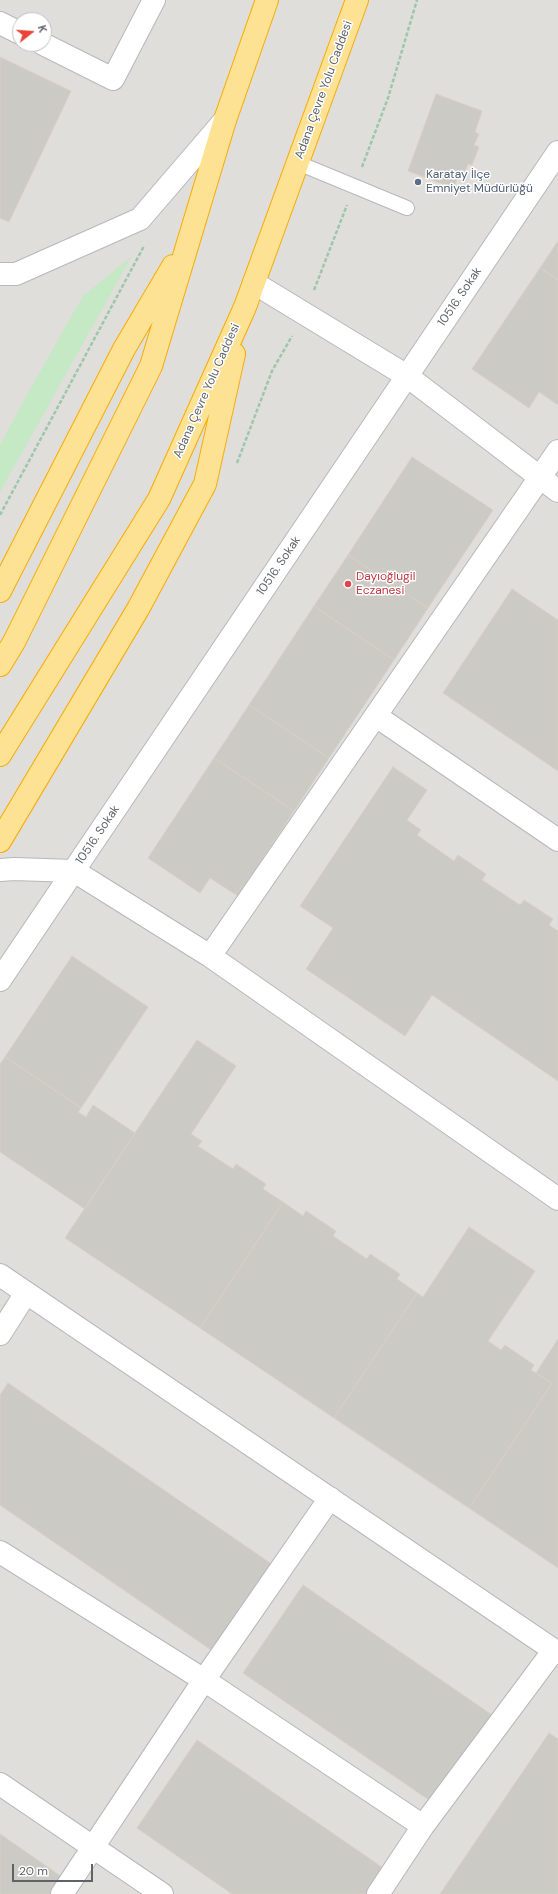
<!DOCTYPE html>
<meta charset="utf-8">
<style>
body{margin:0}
#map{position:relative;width:558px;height:1894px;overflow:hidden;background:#f1efe8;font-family:"DM Sans",sans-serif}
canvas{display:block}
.north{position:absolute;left:12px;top:12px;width:40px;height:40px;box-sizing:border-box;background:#fff;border:1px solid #bfc1c3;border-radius:50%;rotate:73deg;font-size:11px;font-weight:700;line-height:16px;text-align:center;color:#5f6368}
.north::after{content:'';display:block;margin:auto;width:14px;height:18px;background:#ea4335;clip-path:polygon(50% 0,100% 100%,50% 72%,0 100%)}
.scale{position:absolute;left:12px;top:1864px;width:81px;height:18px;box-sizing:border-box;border:2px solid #5f6368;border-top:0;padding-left:5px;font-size:12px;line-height:14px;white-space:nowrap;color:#5f6368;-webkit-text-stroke:3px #fff;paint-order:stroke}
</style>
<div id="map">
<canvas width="558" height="1894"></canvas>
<div class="north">K</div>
<div class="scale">20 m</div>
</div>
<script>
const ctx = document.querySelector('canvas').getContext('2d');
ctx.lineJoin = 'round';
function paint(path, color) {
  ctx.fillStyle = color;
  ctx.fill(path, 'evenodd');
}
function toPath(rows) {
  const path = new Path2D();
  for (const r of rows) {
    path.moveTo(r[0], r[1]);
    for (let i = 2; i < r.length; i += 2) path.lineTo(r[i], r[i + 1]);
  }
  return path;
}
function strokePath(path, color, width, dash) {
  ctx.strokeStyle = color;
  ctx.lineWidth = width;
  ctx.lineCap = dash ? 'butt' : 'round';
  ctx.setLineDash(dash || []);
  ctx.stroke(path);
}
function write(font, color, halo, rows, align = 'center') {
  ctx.font = font + ' "DM Sans",sans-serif';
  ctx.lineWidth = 3;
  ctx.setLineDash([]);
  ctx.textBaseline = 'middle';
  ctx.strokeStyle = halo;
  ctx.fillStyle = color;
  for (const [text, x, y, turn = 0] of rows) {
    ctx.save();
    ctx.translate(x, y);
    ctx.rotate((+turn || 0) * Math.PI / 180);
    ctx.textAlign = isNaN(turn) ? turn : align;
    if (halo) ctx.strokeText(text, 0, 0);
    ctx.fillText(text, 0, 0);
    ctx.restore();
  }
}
const industrial = toPath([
 [0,0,558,0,558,1894,0,1894],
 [20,20,44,20,44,44,20,44]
]);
const green = toPath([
 [132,256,0,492,0,445,28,393,83,296]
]);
const building = toPath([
 [0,57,71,91,9,222,0,218,0,57],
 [436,94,482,111,475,132,479,134,474,145,479,147,472,165,468,164,463,177,458,176,454,188,408,171,436,94],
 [558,241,558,280,540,268,558,241],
 [540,268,558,280,558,405,539,392,529,408,472,369,540,268],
 [412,457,493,510,428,608,348,555,412,457],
 [348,555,428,608,394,660,314,606,348,555],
 [512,589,558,620,558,771,443,693,512,589],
 [314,606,394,660,329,758,249,705,314,606],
 [249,705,329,758,294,811,214,758,249,705],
 [214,758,294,811,238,896,210,878,200,893,148,858,214,758],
 [393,767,427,790,407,820,421,830,417,835,454,861,458,855,486,874,482,880,520,905,524,900,553,919,549,925,558,931,558,1081,432,995,405,1036,306,969,333,928,300,906,393,767],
 [72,956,148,1007,81,1108,5,1057,72,956],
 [197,1040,236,1066,191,1134,202,1141,198,1146,233,1169,236,1164,266,1184,263,1189,283,1202,200,1328,65,1238,197,1040],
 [5,1057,81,1108,78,1112,86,1117,93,1105,135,1133,85,1209,0,1152,0,1064,5,1057],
 [283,1202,303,1216,306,1211,336,1231,333,1236,367,1259,370,1254,400,1274,397,1279,417,1293,334,1418,200,1328,283,1202],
 [469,1227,535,1271,488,1341,501,1350,505,1345,534,1365,531,1370,552,1383,469,1508,334,1418,417,1293,423,1297,469,1227],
 [558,1339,558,1568,469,1508,552,1383,536,1373,558,1339],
 [8,1383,276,1567,217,1654,0,1505,0,1395,8,1383],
 [303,1585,492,1715,432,1802,243,1673,303,1585],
 [549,1733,558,1739,558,1894,440,1894,549,1733],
 [197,1740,386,1870,369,1894,232,1894,137,1828,197,1740],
 [0,1834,65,1879,55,1894,0,1894,0,1834]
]);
const path = toPath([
 [362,167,388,98,417,0],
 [314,290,347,205],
 [237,463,272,371,292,336],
 [0,515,144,246]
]);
const lane = toPath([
 [298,163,407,208]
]);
const street = toPath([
 [0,23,20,33],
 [43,44,113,79,154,0],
 [0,274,16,274,140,219,225,120],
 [254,283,407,376,558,491],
 [376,716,558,840],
 [0,870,14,869,74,871,210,956,558,1199],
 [210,956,558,451],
 [0,980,558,152],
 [0,1275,558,1653],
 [0,1334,26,1293],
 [0,1552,204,1680,423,1826],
 [0,1784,162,1894],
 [62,1894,204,1680,330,1498],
 [378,1894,423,1826,554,1650]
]);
const highway = toPath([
 [0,591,124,349,173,266],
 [0,665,14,642,151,366,225,120,267,0],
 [0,755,159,499,245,307,357,0],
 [0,841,138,609,205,484,234,354]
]);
const markers = [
 [418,182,4,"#5c6f8a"],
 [348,584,4,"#e0444e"]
];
const streetNames = [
 ["Adana Çevre Yolu Caddesi",324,90,-70],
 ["10516. Sokak",460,297,-56],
 ["Adana Çevre Yolu Caddesi",207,391,-66],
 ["10516. Sokak",279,566,-56],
 ["10516. Sokak",98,835,-56]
];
const serviceNames = [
 ["Karatay İlçe",426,175],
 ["Emniyet Müdürlüğü",426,189]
];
const healthNames = [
 ["Dayıoğlugil",356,577],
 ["Eczanesi",356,591]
];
paint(industrial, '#e0deda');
paint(green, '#c5e8c5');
paint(building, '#cccac5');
strokePath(building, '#d6d1c6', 1);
strokePath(lane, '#b5b8bc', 16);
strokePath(street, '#b5b8bc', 24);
strokePath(highway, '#f9ab00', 24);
strokePath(path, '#9cc7a9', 2.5, [4, 2]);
strokePath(lane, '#fff', 14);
strokePath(street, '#fff', 22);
strokePath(highway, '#fde293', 22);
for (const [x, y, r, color] of markers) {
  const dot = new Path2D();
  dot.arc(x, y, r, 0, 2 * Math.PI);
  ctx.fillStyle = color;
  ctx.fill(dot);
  strokePath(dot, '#fff', 1.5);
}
write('12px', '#5f6368', '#fff', streetNames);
write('12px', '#4e5e75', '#fff', serviceNames, 'left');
write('12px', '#be3a42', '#fff', healthNames, 'left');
</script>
